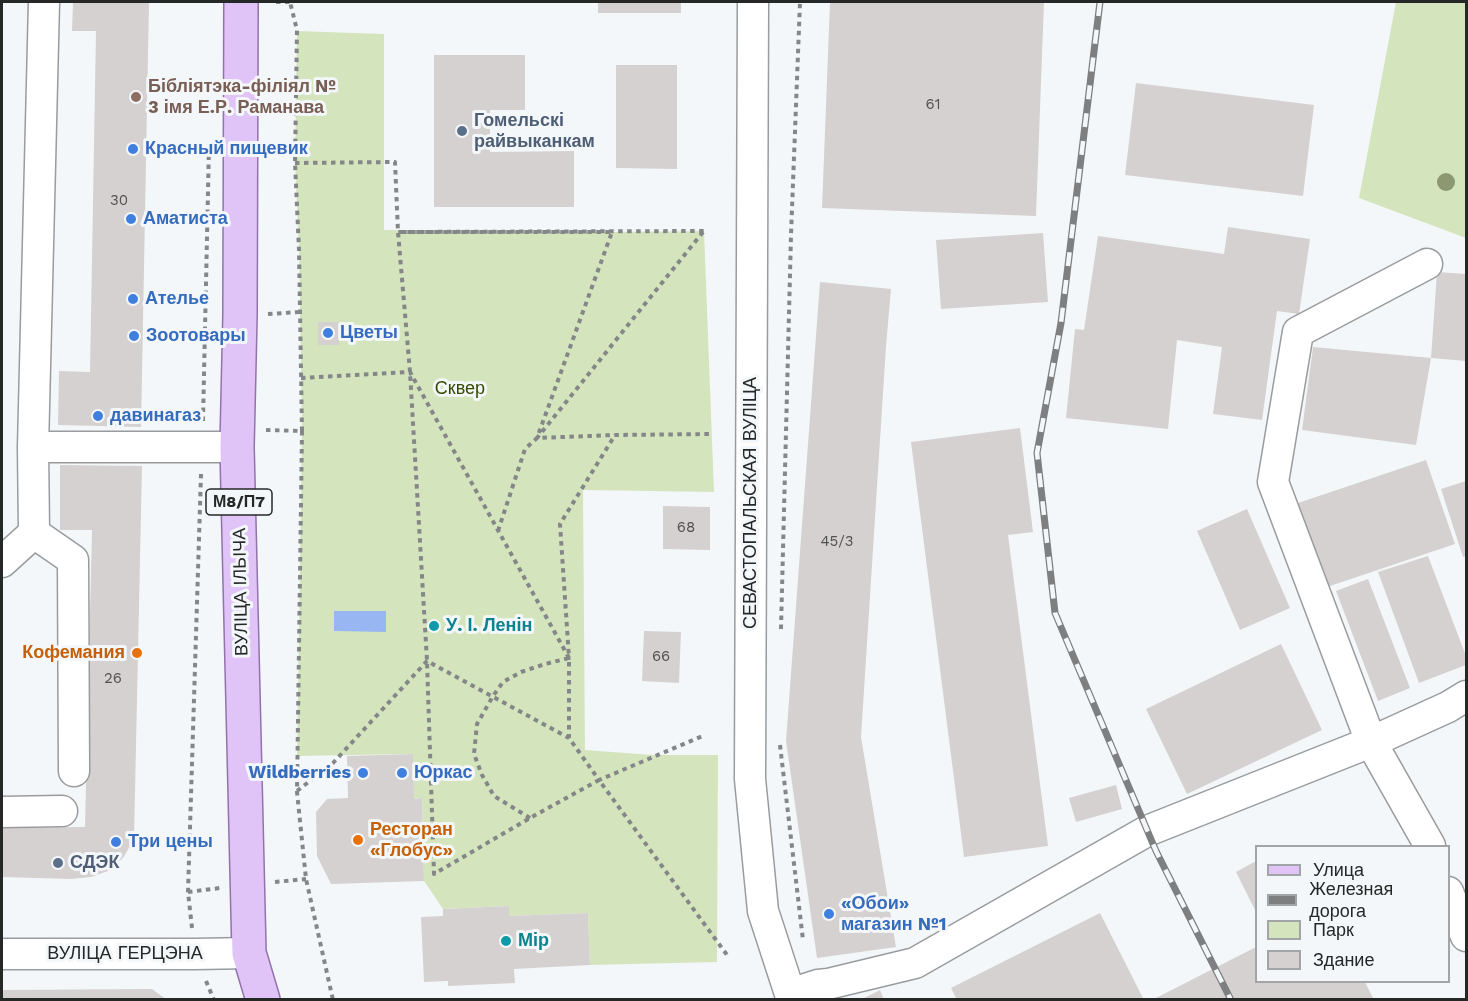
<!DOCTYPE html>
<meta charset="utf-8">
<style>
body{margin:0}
#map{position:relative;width:1468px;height:1001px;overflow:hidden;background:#f4f7f9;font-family:"Work Sans",sans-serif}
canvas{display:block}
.frame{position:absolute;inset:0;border:3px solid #262828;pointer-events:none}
.legend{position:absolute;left:1255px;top:845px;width:195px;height:138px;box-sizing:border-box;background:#f4f7f9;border:2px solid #a2a4a5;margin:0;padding:8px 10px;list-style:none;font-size:18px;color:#262828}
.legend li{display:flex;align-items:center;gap:12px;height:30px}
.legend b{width:30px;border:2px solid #a2a4a5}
</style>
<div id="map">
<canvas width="1468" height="1001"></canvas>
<div class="frame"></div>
<ul class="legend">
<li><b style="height:8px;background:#e0c3f7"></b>Улица</li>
<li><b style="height:8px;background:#7d7f80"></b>Железная дорога</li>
<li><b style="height:16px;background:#d4e5bd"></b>Парк</li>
<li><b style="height:16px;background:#d5d1d0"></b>Здание</li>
</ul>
</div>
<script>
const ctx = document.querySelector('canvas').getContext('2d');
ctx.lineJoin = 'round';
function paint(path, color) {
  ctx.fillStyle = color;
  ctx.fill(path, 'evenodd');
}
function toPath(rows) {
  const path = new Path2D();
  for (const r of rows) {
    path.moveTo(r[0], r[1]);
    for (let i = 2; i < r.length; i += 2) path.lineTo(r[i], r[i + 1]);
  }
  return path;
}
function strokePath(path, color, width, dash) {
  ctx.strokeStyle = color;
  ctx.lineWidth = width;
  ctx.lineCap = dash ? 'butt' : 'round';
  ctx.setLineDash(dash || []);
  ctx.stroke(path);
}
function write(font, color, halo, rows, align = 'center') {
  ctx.font = font + ' "Work Sans",sans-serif';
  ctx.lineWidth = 6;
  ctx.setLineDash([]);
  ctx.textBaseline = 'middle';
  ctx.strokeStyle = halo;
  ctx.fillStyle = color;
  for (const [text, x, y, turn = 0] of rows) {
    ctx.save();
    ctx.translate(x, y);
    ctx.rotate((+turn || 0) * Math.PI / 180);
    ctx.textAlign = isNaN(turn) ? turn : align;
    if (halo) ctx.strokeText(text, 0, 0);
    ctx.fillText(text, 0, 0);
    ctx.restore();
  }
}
const green = toPath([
 [1396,2,1466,2,1466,238,1359,198],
 [297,31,384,34,384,230,612,232,704,231,714,492,583,490,585,750,653,755,718,755,717,962,590,965,588,913,509,916,508,906,443,909,424,881,422,798,414,799,412,754,297,756,302,431,299,250,295,163]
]);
const water = toPath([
 [334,611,386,611,386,632,334,631]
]);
const building = toPath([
 [73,2,149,2,141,427,58,425,59,371,90,372,96,31,72,31],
 [598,2,681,2,681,13,598,13],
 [830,2,1044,2,1036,216,822,208],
 [434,55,525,55,525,110,490,110,490,152,574,151,574,207,434,207],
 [616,65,677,65,677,169,616,168],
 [1136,83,1314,105,1303,196,1125,175],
 [1228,227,1310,239,1299,314,1277,311,1262,420,1213,414,1222,347,1177,340,1168,429,1066,418,1075,329,1084,330,1098,236,1224,254],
 [1043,233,1048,302,941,309,936,240],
 [1437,272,1466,274,1466,361,1431,358,1416,445,1302,430,1313,347,1431,358],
 [820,282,891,289,886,346,861,737,896,947,817,958,786,741],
 [318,322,339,322,339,345,318,345],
 [1020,428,1033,532,1008,535,1048,846,964,857,911,442],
 [1426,460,1455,544,1327,587,1298,503],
 [60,465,142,466,134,839,123,858,108,871,91,877,71,879,2,877,2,828,85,827,92,530,60,530],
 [1466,481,1466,556,1463,557,1441,489],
 [663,506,710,507,710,550,663,549],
 [1247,509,1290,608,1240,630,1197,531],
 [1428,556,1466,656,1466,665,1419,683,1378,572],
 [1368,579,1410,688,1378,701,1336,591],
 [644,631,681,632,679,683,642,681],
 [1281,644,1322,730,1187,794,1146,709],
 [413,754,414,799,422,798,424,881,331,884,317,856,316,812,327,799,348,798,347,756],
 [1116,785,1122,809,1076,822,1069,798],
 [1256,861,1256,912,1236,872],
 [509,906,509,916,588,913,590,965,514,969,515,983,448,986,448,981,424,982,421,917,443,916,443,909],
 [1100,913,1144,1000,957,1000,951,988],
 [1256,947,1256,982,1365,982,1374,1000,1152,1000],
 [152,989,167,1000,2,1000,2,990],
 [880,990,884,1000,860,1000]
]);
const path = toPath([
 [276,2,290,2],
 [295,163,395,162,398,232,410,372,427,661,434,874,530,818,599,780,727,955],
 [703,232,537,438,615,435,712,434],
 [268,314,300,312],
 [301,378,410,372,569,658,560,524,615,435],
 [203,421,209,146],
 [266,430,302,431,299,250,295,163,297,30,290,2],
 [302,431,297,792,306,879,333,1000],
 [498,531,525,449,537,438,612,232,398,232,704,231],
 [781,629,791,235,800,2],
 [780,745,803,940],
 [297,791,333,763,427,661,569,738,599,780,705,735],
 [530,818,494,796,482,775,474,754,477,724,493,696,503,682,521,672,545,664,569,658,569,738],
 [275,882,306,879],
 [188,892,220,888],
 [192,928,188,892,201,474],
 [206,981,214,1000]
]);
const minor = toPath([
 [753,2,750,779,763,911,792,1000],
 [1427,264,1298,332,1273,482,1371,742,1430,846],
 [33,447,44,2],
 [2,562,34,533],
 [74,771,73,560,34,533,33,447,237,447],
 [2,812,62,811],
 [1448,892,1466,936],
 [2,954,195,954,249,953],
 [790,994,818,985,828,984,915,963,1147,831,1371,742,1448,707,1466,696]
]);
const major = toPath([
 [241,2,240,315,237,447,249,953,263,1000]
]);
const rail = toPath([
 [1100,2,1061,323,1037,453,1055,613,1156,851,1231,1000]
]);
const trees = [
 [1446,182]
];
const markers = [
 [136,97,6,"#8d6e63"],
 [462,131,6,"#5c6f8a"],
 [133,149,6,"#3f7fe0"],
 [131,219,6,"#3f7fe0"],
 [133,299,6,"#3f7fe0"],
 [328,333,6,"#3f7fe0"],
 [134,336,6,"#3f7fe0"],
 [98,416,6,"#3f7fe0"],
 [434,626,6,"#0f9aa8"],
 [137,653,6,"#e8710a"],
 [363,773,6,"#3f7fe0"],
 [402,773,6,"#3f7fe0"],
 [358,840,6,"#e8710a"],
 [116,842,6,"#3f7fe0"],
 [58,863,6,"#5c6f8a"],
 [829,914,6,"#3f7fe0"],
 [506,941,6,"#0f9aa8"]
];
const numberNames = [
 ["61",933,105],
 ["30",119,201],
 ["68",686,528],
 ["45/3",837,542],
 ["66",661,657],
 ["26",113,679]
];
const shields = [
 [239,502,66]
];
const shieldNames = [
 ["М8/П7",239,502]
];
const educationNames = [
 ["Бібліятэка-філіял №",148,87],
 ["3 імя Е.Р. Раманава",148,108]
];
const serviceNames = [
 ["Гомельскі",474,121],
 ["райвыканкам",474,142],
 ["СДЭК",70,863]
];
const shopNames = [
 ["Красный пищевик",145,149],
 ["Аматиста",143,219],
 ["Ателье",145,299],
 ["Цветы",340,333],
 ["Зоотовары",146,336],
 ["давинагаз",110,416],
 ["Wildberries",351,773,"right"],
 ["Юркас",414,773],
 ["Три цены",128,842],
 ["«Обои»",841,904],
 ["магазин №1",841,925]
];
const parkNames = [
 ["Сквер",460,389]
];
const streetNames = [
 ["СЕВАСТОПАЛЬСКАЯ ВУЛІЦА",751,503,-90],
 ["ВУЛІЦА ІЛЬІЧА",241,592,-91],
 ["ВУЛІЦА ГЕРЦЭНА",125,954]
];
const cultureNames = [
 ["У. І. Ленін",446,626],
 ["Мір",518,941]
];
const foodNames = [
 ["Кофемания",125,653],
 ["Ресторан",370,830,"left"],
 ["«Глобус»",370,851,"left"]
];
paint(green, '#d4e5bd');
paint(water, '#98b6f2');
paint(building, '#d5d1d0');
strokePath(minor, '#999c9e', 33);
strokePath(major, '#9273ab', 36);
strokePath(path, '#848687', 4, [4.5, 4.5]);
strokePath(minor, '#fff', 30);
strokePath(major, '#e0c3f7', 33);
strokePath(rail, '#7d7f80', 7);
strokePath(rail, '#f4f7f9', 4.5, [14]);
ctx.fillStyle = '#8b9870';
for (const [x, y] of trees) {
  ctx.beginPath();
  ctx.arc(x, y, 9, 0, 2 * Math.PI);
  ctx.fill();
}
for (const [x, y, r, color] of markers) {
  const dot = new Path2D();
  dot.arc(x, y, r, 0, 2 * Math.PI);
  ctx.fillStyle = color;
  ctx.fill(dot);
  strokePath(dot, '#f4f7f9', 2);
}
write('15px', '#525252', null, numberNames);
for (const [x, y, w] of shields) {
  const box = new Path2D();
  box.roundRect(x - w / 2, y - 13, w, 26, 4.5);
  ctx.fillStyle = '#f4f7f9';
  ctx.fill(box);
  strokePath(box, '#262828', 1.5);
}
write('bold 16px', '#262828', null, shieldNames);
write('bold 18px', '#785e54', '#f4f7f9', educationNames, 'left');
write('bold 18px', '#4e5e75', '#f4f7f9', serviceNames, 'left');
write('bold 18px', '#366cbe', '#f4f7f9', shopNames, 'left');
write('18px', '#354a00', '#f4f7f9', parkNames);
write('18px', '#262828', '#f4f7f9', streetNames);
write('bold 18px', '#0d838f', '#f4f7f9', cultureNames, 'left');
write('bold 18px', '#c56008', '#f4f7f9', foodNames, 'right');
</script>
